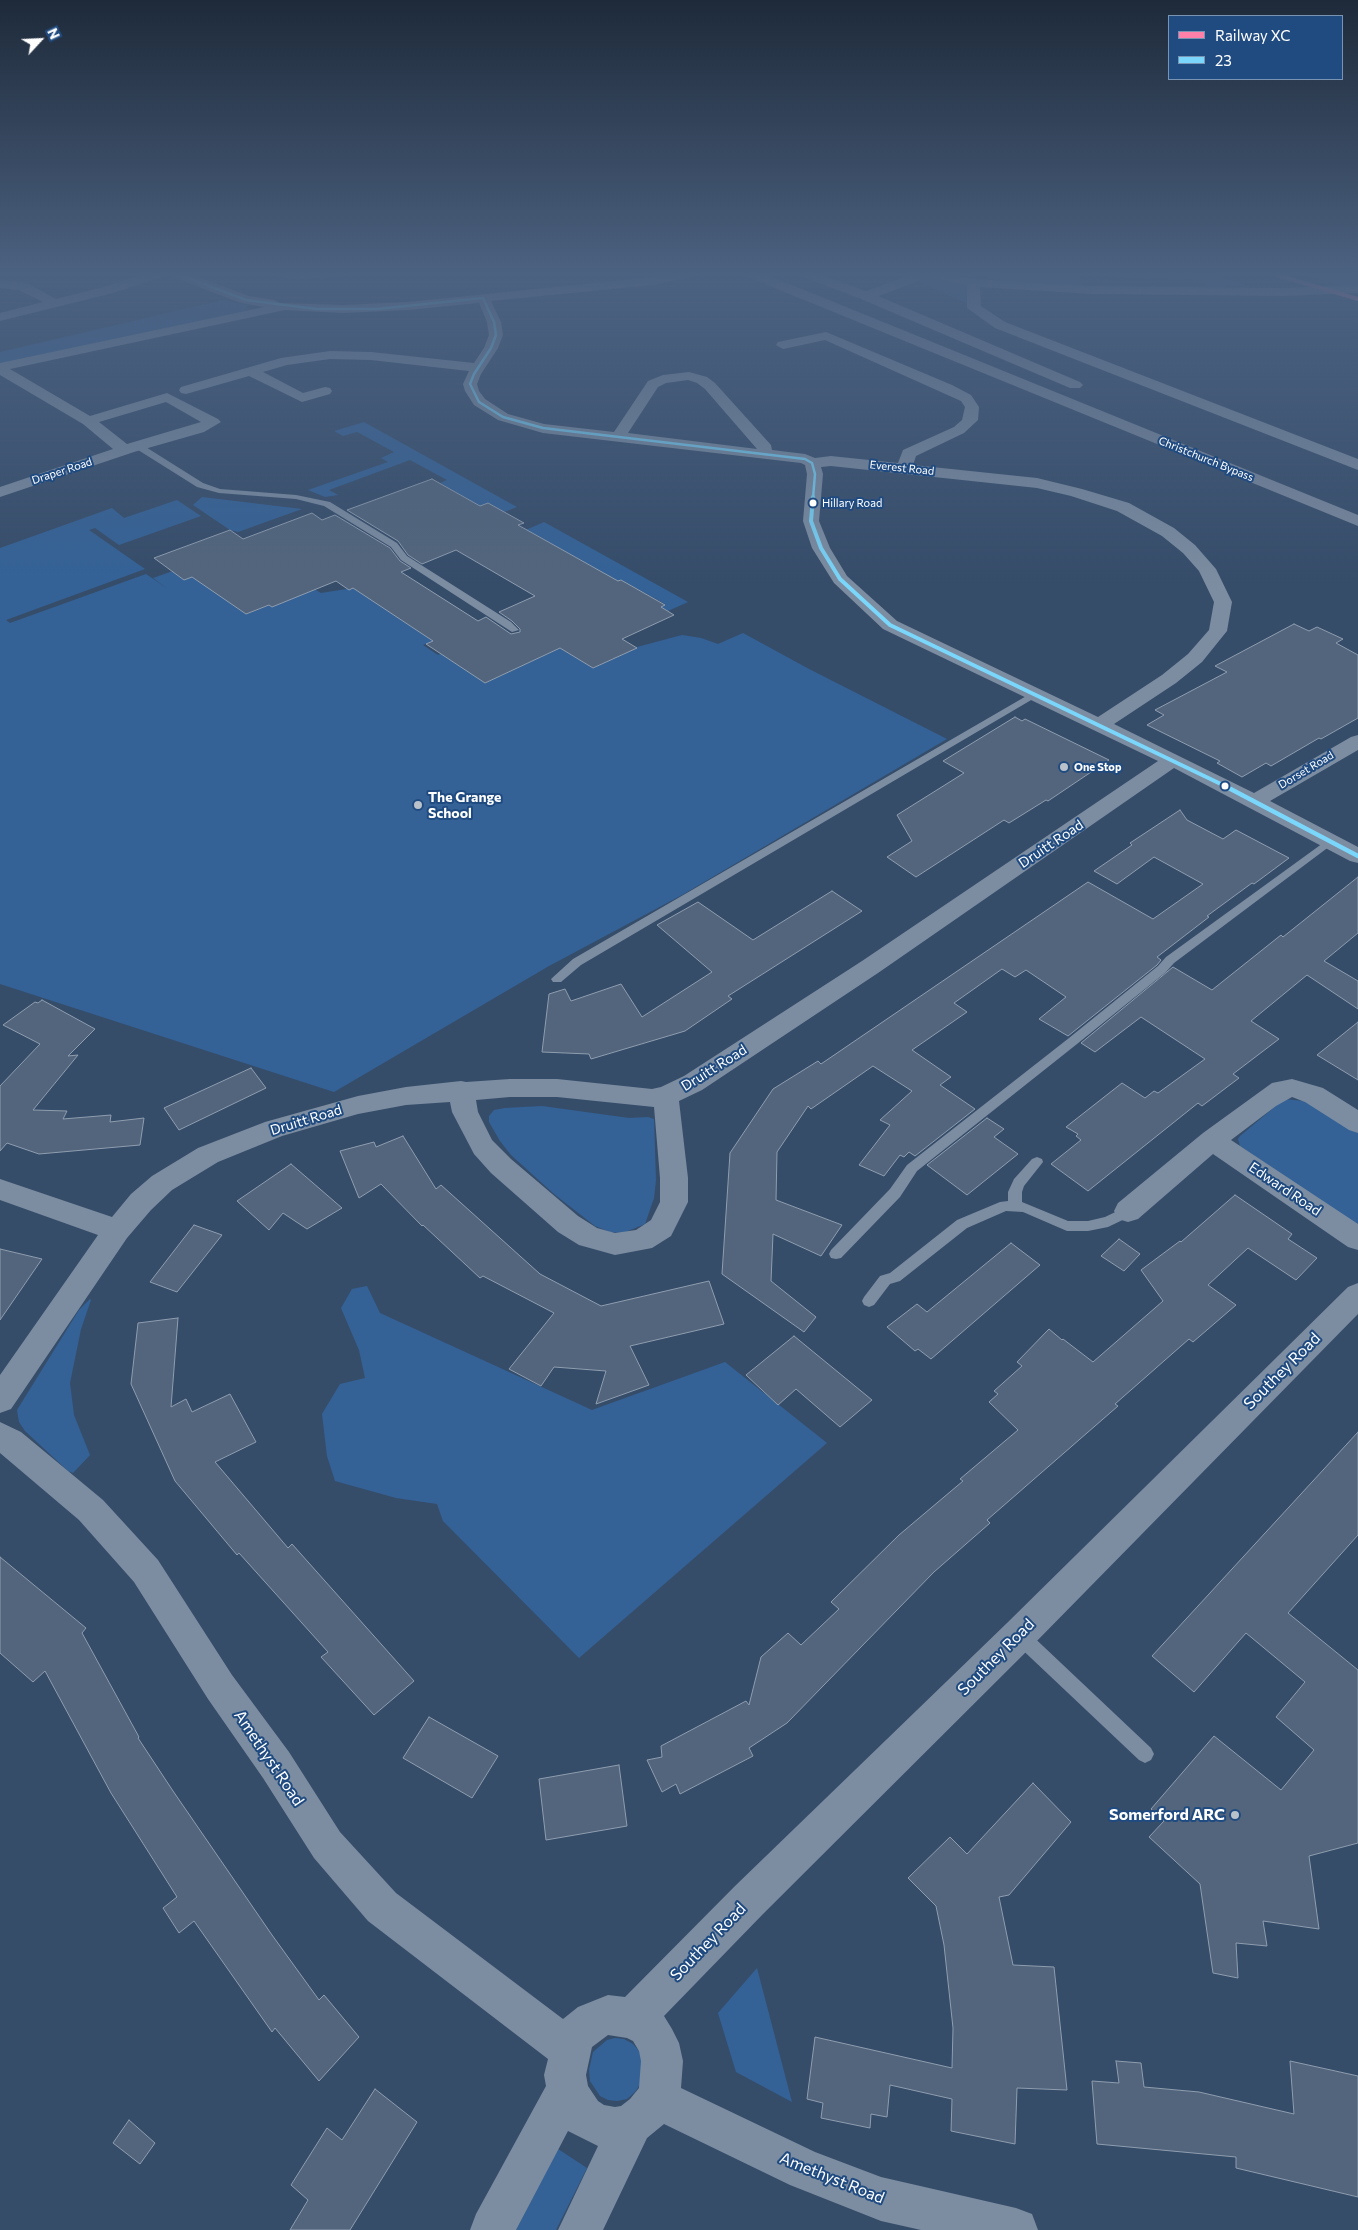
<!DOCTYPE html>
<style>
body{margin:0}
#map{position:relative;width:1358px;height:2230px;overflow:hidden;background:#364d6a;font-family:Commissioner,sans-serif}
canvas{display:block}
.legend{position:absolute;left:1168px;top:15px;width:175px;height:65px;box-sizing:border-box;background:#204b80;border:1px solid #7993b3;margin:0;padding:6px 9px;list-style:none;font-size:15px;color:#fff}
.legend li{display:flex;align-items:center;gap:10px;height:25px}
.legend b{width:25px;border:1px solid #7993b3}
.north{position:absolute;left:15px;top:15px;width:50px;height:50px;-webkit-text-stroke:4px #204b80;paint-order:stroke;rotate:65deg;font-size:14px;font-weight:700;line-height:20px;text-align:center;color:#fff}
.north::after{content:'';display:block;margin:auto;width:18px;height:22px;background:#fff;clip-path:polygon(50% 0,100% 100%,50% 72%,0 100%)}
</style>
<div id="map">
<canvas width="1358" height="2230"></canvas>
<ul class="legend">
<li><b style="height:6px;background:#ff80a9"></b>Railway XC</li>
<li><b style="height:6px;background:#7ad6fa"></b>23</li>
</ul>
<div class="north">N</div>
</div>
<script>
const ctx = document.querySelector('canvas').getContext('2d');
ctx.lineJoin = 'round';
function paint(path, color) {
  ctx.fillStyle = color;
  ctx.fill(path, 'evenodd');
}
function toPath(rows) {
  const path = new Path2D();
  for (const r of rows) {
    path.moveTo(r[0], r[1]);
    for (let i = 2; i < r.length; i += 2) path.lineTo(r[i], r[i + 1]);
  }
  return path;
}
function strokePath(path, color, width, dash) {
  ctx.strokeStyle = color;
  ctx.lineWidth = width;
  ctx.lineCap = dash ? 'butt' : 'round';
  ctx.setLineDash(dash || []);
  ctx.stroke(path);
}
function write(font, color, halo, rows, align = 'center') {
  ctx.font = font + ' Commissioner,sans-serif';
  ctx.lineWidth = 4;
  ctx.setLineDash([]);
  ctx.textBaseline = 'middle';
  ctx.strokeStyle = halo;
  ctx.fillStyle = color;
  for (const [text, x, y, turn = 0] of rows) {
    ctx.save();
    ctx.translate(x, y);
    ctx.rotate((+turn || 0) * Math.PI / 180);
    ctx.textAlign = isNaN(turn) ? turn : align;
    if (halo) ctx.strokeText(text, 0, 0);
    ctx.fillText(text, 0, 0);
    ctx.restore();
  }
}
const green = toPath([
 [971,272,1204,272,1248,286,1208,287,1201,280,1079,276,1082,286,993,279],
 [1295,272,1358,272,1358,285,1337,285],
 [932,275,968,284,969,304,919,282],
 [223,300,248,305,245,311,0,364,0,352],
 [364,422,517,507,504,512,488,503,480,506,440,483,447,480,410,460,329,490,338,495,325,497,308,490,388,462,381,458,394,452,357,432,343,436,334,431],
 [202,497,302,509,238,532,230,530,193,505],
 [177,500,201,516,119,545,95,528,89,530,145,569,6,620,10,623,146,574,168,589,153,578,173,571,227,564,207,587,246,614,314,589,321,593,353,588,433,641,423,645,438,655,459,646,485,683,560,648,593,668,637,647,682,635,701,638,718,644,743,633,809,669,947,739,682,895,549,966,334,1092,0,984,0,548,112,508,124,518],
 [544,522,688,602,668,611,661,607,665,604,621,580,615,583,505,539],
 [1284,1099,1304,1101,1358,1133,1358,1226,1240,1146,1238,1139,1240,1136],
 [542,1106,629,1118,648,1117,654,1119,656,1180,654,1198,645,1224,623,1233,610,1232,595,1226,554,1194,511,1155,500,1141,489,1122,489,1116,494,1110,505,1108],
 [367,1286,380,1313,592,1410,725,1362,827,1443,579,1658,443,1521,437,1504,396,1498,335,1481,327,1456,322,1414,340,1384,365,1378,359,1350,341,1308,352,1289],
 [90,1299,91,1300,81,1329,70,1383,74,1415,90,1455,73,1473,68,1471,25,1431,19,1422,17,1410,79,1310],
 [757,1968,792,2102,736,2072,718,2013],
 [615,2038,624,2039,633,2044,639,2051,643,2061,641,2083,635,2092,627,2099,617,2101,608,2100,600,2096,590,2081,589,2070,593,2052,607,2040],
 [558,2149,587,2168,556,2230,516,2230]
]);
const building = toPath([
 [432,479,480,506,488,503,524,523,518,525,618,581,621,580,665,605,661,607,674,615,622,639,637,648,593,668,560,648,485,683,426,644,433,641,353,588,349,590,336,581,272,607,269,605,246,614,192,577,184,580,154,558,230,530,243,539,312,513,322,520,335,515,390,548,400,561,411,568,401,572,478,621,486,617,511,634,520,632,520,629,512,621,499,612,535,596,456,550,422,564,408,555,398,541,347,510,432,479],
 [1294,624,1309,631,1317,627,1343,639,1336,643,1358,655,1358,718,1321,739,1319,738,1271,766,1266,763,1242,777,1217,763,1220,761,1147,725,1164,715,1155,710,1227,672,1215,666,1294,624],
 [1015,717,1022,721,1025,719,1109,760,1048,801,1046,800,1009,823,1004,820,916,877,887,857,912,841,897,815,964,773,943,761,1015,717],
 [1180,810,1187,820,1223,839,1236,830,1289,858,1254,884,1252,883,1207,916,1209,917,1157,957,1161,960,1157,965,1068,1036,1039,1019,1066,997,1026,970,1015,977,1002,969,954,1003,967,1012,912,1050,951,1077,940,1085,975,1109,915,1156,909,1152,904,1157,900,1155,884,1176,859,1165,890,1125,880,1120,912,1091,873,1066,811,1109,808,1106,777,1152,776,1200,842,1225,821,1256,773,1234,771,1281,816,1317,804,1332,722,1274,730,1153,773,1089,818,1061,821,1064,1088,882,1153,919,1203,884,1154,857,1117,884,1094,871,1132,845,1130,843,1180,810],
 [1358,877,1358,933,1324,961,1358,981,1358,1009,1307,975,1251,1021,1279,1039,1233,1074,1239,1078,1202,1106,1198,1103,1088,1191,1051,1164,1081,1140,1076,1136,1078,1134,1066,1127,1122,1083,1145,1098,1154,1091,1158,1093,1205,1059,1141,1017,1095,1052,1081,1043,1173,967,1212,990,1281,935,1283,937,1358,877],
 [832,891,862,911,728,996,732,999,685,1031,591,1059,589,1054,542,1052,549,994,565,989,571,1001,621,984,642,1017,712,972,657,925,698,902,753,940,832,891],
 [42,1000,95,1029,68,1056,78,1055,33,1110,67,1111,63,1119,111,1115,110,1122,144,1118,140,1145,39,1154,7,1143,0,1151,0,1086,40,1044,3,1025,35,1002,38,1003,42,1000],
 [1358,1022,1358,1080,1317,1055,1358,1022],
 [251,1068,266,1088,179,1130,164,1108,251,1068],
 [987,1118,1004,1129,994,1137,1018,1154,967,1195,927,1165,987,1118],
 [403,1136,436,1189,441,1185,540,1274,601,1306,709,1281,724,1324,630,1346,649,1385,596,1404,606,1371,554,1367,541,1386,509,1369,554,1313,483,1276,480,1278,423,1225,422,1226,381,1184,359,1198,340,1151,374,1142,376,1147,403,1136],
 [291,1164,342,1208,307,1229,283,1213,269,1230,237,1201,291,1164],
 [1235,1195,1292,1234,1288,1239,1317,1258,1296,1280,1248,1248,1208,1285,1236,1305,1193,1342,1189,1339,1115,1404,1118,1406,987,1520,990,1523,934,1572,787,1723,749,1748,753,1756,680,1794,676,1784,662,1792,647,1760,662,1757,661,1746,746,1701,749,1705,761,1657,788,1633,801,1645,839,1609,831,1602,899,1535,963,1481,960,1479,1018,1430,989,1402,998,1394,994,1391,1022,1366,1017,1362,1049,1329,1062,1340,1063,1339,1093,1362,1163,1301,1141,1270,1180,1241,1181,1242,1235,1195],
 [194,1225,222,1235,177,1292,150,1282,194,1225],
 [1119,1239,1140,1254,1124,1271,1101,1256,1119,1239],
 [1011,1243,1040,1265,931,1359,918,1349,915,1351,887,1327,917,1304,927,1312,1011,1243],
 [0,1249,42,1259,0,1320,0,1249],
 [178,1318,171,1407,186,1399,192,1412,230,1394,256,1442,215,1462,288,1548,292,1544,414,1681,374,1715,321,1657,328,1652,239,1553,237,1555,175,1481,131,1384,138,1323,178,1318],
 [794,1336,872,1400,840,1427,796,1389,778,1405,746,1375,794,1336],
 [1358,1432,1358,1535,1288,1613,1358,1670,1358,1843,1309,1856,1319,1929,1263,1921,1267,1946,1236,1943,1238,1978,1213,1973,1200,1884,1149,1837,1164,1821,1151,1809,1214,1736,1281,1790,1314,1750,1276,1717,1305,1682,1246,1633,1194,1692,1152,1656,1358,1432],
 [0,1557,86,1628,82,1633,139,1737,138,1738,173,1791,272,1935,319,2000,324,1995,359,2037,319,2081,275,2028,272,2032,194,1921,179,1933,163,1908,177,1897,111,1793,45,1671,33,1682,0,1653,0,1557],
 [429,1717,498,1756,472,1798,403,1758,429,1717],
 [619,1765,627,1826,546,1840,539,1779,619,1765],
 [1033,1783,1071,1822,1009,1895,999,1897,1013,1965,1054,1967,1067,2090,1017,2088,1015,2144,951,2131,952,2099,890,2085,887,2117,871,2114,870,2128,821,2118,823,2103,807,2099,815,2037,952,2068,953,2028,944,1945,936,1906,908,1878,950,1837,967,1854,1033,1783],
 [1116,2061,1141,2063,1144,2087,1199,2092,1294,2114,1290,2061,1358,2076,1358,2197,1236,2168,1236,2157,1097,2144,1092,2081,1119,2083,1116,2061],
 [375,2089,417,2122,350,2230,290,2230,308,2200,291,2185,327,2128,342,2140,375,2089],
 [129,2120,155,2143,140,2164,113,2143,129,2120]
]);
const service = toPath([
 [135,444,141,444,203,483,220,489,296,495,330,502,397,543,407,556,511,622,519,630,512,632,401,560,391,547,324,506,296,499,219,493,197,487,135,448,135,444],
 [1035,691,1038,692,1038,696,581,965,561,982,553,982,551,979,573,959,1035,691],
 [1330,838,1335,841,1334,843,1174,963,1166,972,1077,1044,917,1171,900,1197,841,1258,836,1259,831,1258,829,1254,831,1250,890,1189,907,1165,1069,1038,1158,966,1166,957,1330,838],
 [1037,1157,1042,1159,1043,1162,1024,1186,1022,1192,1022,1202,1068,1221,1088,1221,1105,1217,1128,1206,1133,1207,1135,1211,1133,1215,1108,1227,1088,1231,1067,1231,1023,1212,1006,1211,967,1228,900,1281,890,1284,874,1305,869,1307,864,1305,862,1301,864,1297,880,1276,890,1273,957,1220,1000,1202,1008,1201,1008,1192,1014,1179,1032,1159,1037,1157],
 [1019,1627,1025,1629,1151,1748,1154,1754,1151,1760,1145,1763,1139,1760,1013,1641,1011,1635,1013,1629,1019,1627]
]);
const minor = toPath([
 [151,272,184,272,249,296,274,300,280,303,343,305,408,302,653,277,677,272,701,272,700,275,653,285,491,301,501,322,503,335,498,348,481,374,477,384,479,391,485,399,508,414,544,424,614,432,648,381,663,375,689,372,707,377,715,383,771,445,772,450,805,454,815,458,831,456,898,463,903,450,954,427,962,420,965,407,961,401,825,340,783,349,776,345,778,342,826,332,952,385,971,395,979,407,978,420,964,433,916,456,913,465,1037,478,1082,489,1129,503,1174,528,1195,545,1216,569,1232,602,1227,631,1202,662,1176,683,1114,724,1254,793,1351,737,1358,735,1358,750,1270,801,1358,847,1358,863,1350,861,1174,768,878,973,702,1090,679,1101,688,1178,688,1202,671,1236,652,1248,615,1255,579,1245,558,1232,491,1173,474,1154,452,1112,450,1102,406,1105,358,1114,282,1136,218,1162,172,1190,151,1210,127,1238,11,1409,0,1413,0,1375,98,1235,0,1200,0,1179,112,1217,131,1194,152,1176,198,1148,265,1122,358,1096,406,1087,461,1081,466,1082,510,1079,557,1079,652,1089,661,1087,684,1076,862,961,1158,761,883,629,834,583,812,548,803,521,807,474,805,465,801,463,543,433,498,420,474,405,465,391,463,384,469,371,371,360,330,359,287,365,263,372,303,393,325,387,330,388,332,391,330,394,302,402,249,376,186,394,181,393,179,390,181,387,281,358,330,351,371,352,474,363,484,348,489,335,487,322,479,303,408,310,343,313,285,310,10,369,90,416,167,393,218,419,221,422,204,432,134,452,0,497,0,487,113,449,83,424,0,375,0,363,264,307,241,303,168,275,113,293,0,321,0,313,43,302,19,290,0,288,0,280,27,283,56,299,103,287,151,272],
 [688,380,697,383,705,389,757,449,628,433,658,387,666,383,688,380],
 [166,402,201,422,127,444,99,422,166,402],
 [831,466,1037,488,1071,496,1117,511,1162,536,1183,553,1199,571,1214,602,1209,630,1188,654,1162,675,1098,717,897,621,847,576,830,548,819,521,823,474,821,467,831,466],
 [510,1097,557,1097,654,1107,660,1178,660,1202,651,1220,636,1230,615,1233,597,1228,578,1216,511,1159,492,1140,478,1112,476,1100,510,1097],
 [274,272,358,272,352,276,293,279,275,275,274,272],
 [918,272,941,272,973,279,1092,286,1283,288,1358,285,1358,293,1283,296,1092,294,980,287,981,306,1005,322,1358,459,1358,470,995,328,967,308,967,285,929,277,871,299,861,299,859,296,861,293,918,272],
 [1292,1079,1323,1088,1358,1110,1358,1133,1349,1130,1305,1102,1292,1097,1276,1106,1231,1140,1358,1224,1358,1250,1348,1247,1213,1154,1138,1219,1128,1222,1118,1219,1114,1211,1118,1203,1203,1133,1272,1083,1292,1079],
 [1358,1283,1358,1314,1031,1647,763,1914,664,2016,672,2029,679,2043,683,2061,681,2088,815,2152,881,2177,1016,2208,1032,2214,1038,2230,921,2230,881,2221,790,2185,664,2124,647,2138,603,2230,558,2230,598,2146,568,2131,516,2230,470,2230,476,2214,546,2086,544,2075,548,2059,368,1921,314,1858,263,1778,208,1699,134,1582,79,1520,0,1453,0,1422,21,1432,103,1500,158,1560,232,1675,289,1752,340,1832,396,1893,563,2019,578,2007,608,1995,625,1997,735,1886,1007,1623,1348,1287,1358,1283],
 [608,2035,627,2038,633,2041,639,2051,641,2061,639,2088,630,2099,621,2106,615,2107,604,2105,598,2101,588,2086,586,2075,592,2047,608,2035]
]);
const primary = toPath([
 [741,272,760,272,1358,515,1358,526,743,275,741,272],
 [796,272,815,272,871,293,1080,382,1083,385,1080,388,1070,388,861,299,798,275,796,272]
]);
const bus1Far2 = toPath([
 [172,272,246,300,316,309,377,309,483,298],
 [483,298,494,322,496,335,491,348,474,374,470,384,479,402,503,417,543,428,805,459,812,463],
 [812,463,815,474,813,498]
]);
const bus1Far1 = toPath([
 [813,497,811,521,821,548,840,579,890,625,1225,786]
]);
const bus1 = toPath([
 [1223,785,1358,856]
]);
const rail1 = toPath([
 [1267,272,1358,299]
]);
const markers = [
 [813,503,4.5,"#fff"],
 [1064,767,5,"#b9c1cb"],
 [1225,786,4.5,"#fff"],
 [418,805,5,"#b9c1cb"],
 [1235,1815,5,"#b9c1cb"]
];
const farStreetnames = [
 ["Christchurch Bypass",1206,459,22],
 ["Everest Road",902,468,6],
 ["Draper Road",62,471,-18],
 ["Dorset Road",1306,770,-31]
];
const farBusnames = [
 ["Hillary Road",822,503]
];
const farPoinames = [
 ["One Stop",1074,767]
];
const poiNames = [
 ["The Grange",428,797],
 ["School",428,813]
];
const streetNames = [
 ["Druitt Road",1051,844,-34],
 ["Druitt Road",714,1068,-32],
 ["Druitt Road",306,1120,-17],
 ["Edward Road",1285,1189,34]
];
const nearStreetnames = [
 ["Southey Road",1282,1371,-45],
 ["Southey Road",996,1657,-45],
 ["Amethyst Road",269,1758,56],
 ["Southey Road",708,1942,-46],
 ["Amethyst Road",832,2178,22]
];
const nearPoinames = [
 ["Somerford ARC",1225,1815]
];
paint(green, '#346297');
paint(building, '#52657c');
strokePath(building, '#8f9daf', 1);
paint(service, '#7c8da1');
paint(minor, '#7c8da1');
paint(primary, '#7a899e');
strokePath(bus1Far2, '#7ad6fa', 2.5);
strokePath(bus1Far1, '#7ad6fa', 4);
strokePath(bus1, '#7ad6fa', 4.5);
strokePath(rail1, '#ff80a9', 4);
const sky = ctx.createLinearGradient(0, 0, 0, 584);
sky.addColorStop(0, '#1e2a3a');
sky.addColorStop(0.47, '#4c6281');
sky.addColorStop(1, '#4c628100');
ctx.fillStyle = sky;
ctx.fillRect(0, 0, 1358, 584);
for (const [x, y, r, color] of markers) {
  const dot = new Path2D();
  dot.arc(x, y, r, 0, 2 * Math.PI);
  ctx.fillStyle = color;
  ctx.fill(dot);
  strokePath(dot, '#204b80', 2);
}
write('11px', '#fff', '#204b80', farStreetnames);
write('11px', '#fff', '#204b80', farBusnames, 'left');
write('bold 11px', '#fff', '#204b80', farPoinames, 'left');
write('bold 14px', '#fff', '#204b80', poiNames, 'left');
write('14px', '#fff', '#204b80', streetNames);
write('16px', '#fff', '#204b80', nearStreetnames);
write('bold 16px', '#fff', '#204b80', nearPoinames, 'right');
</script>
